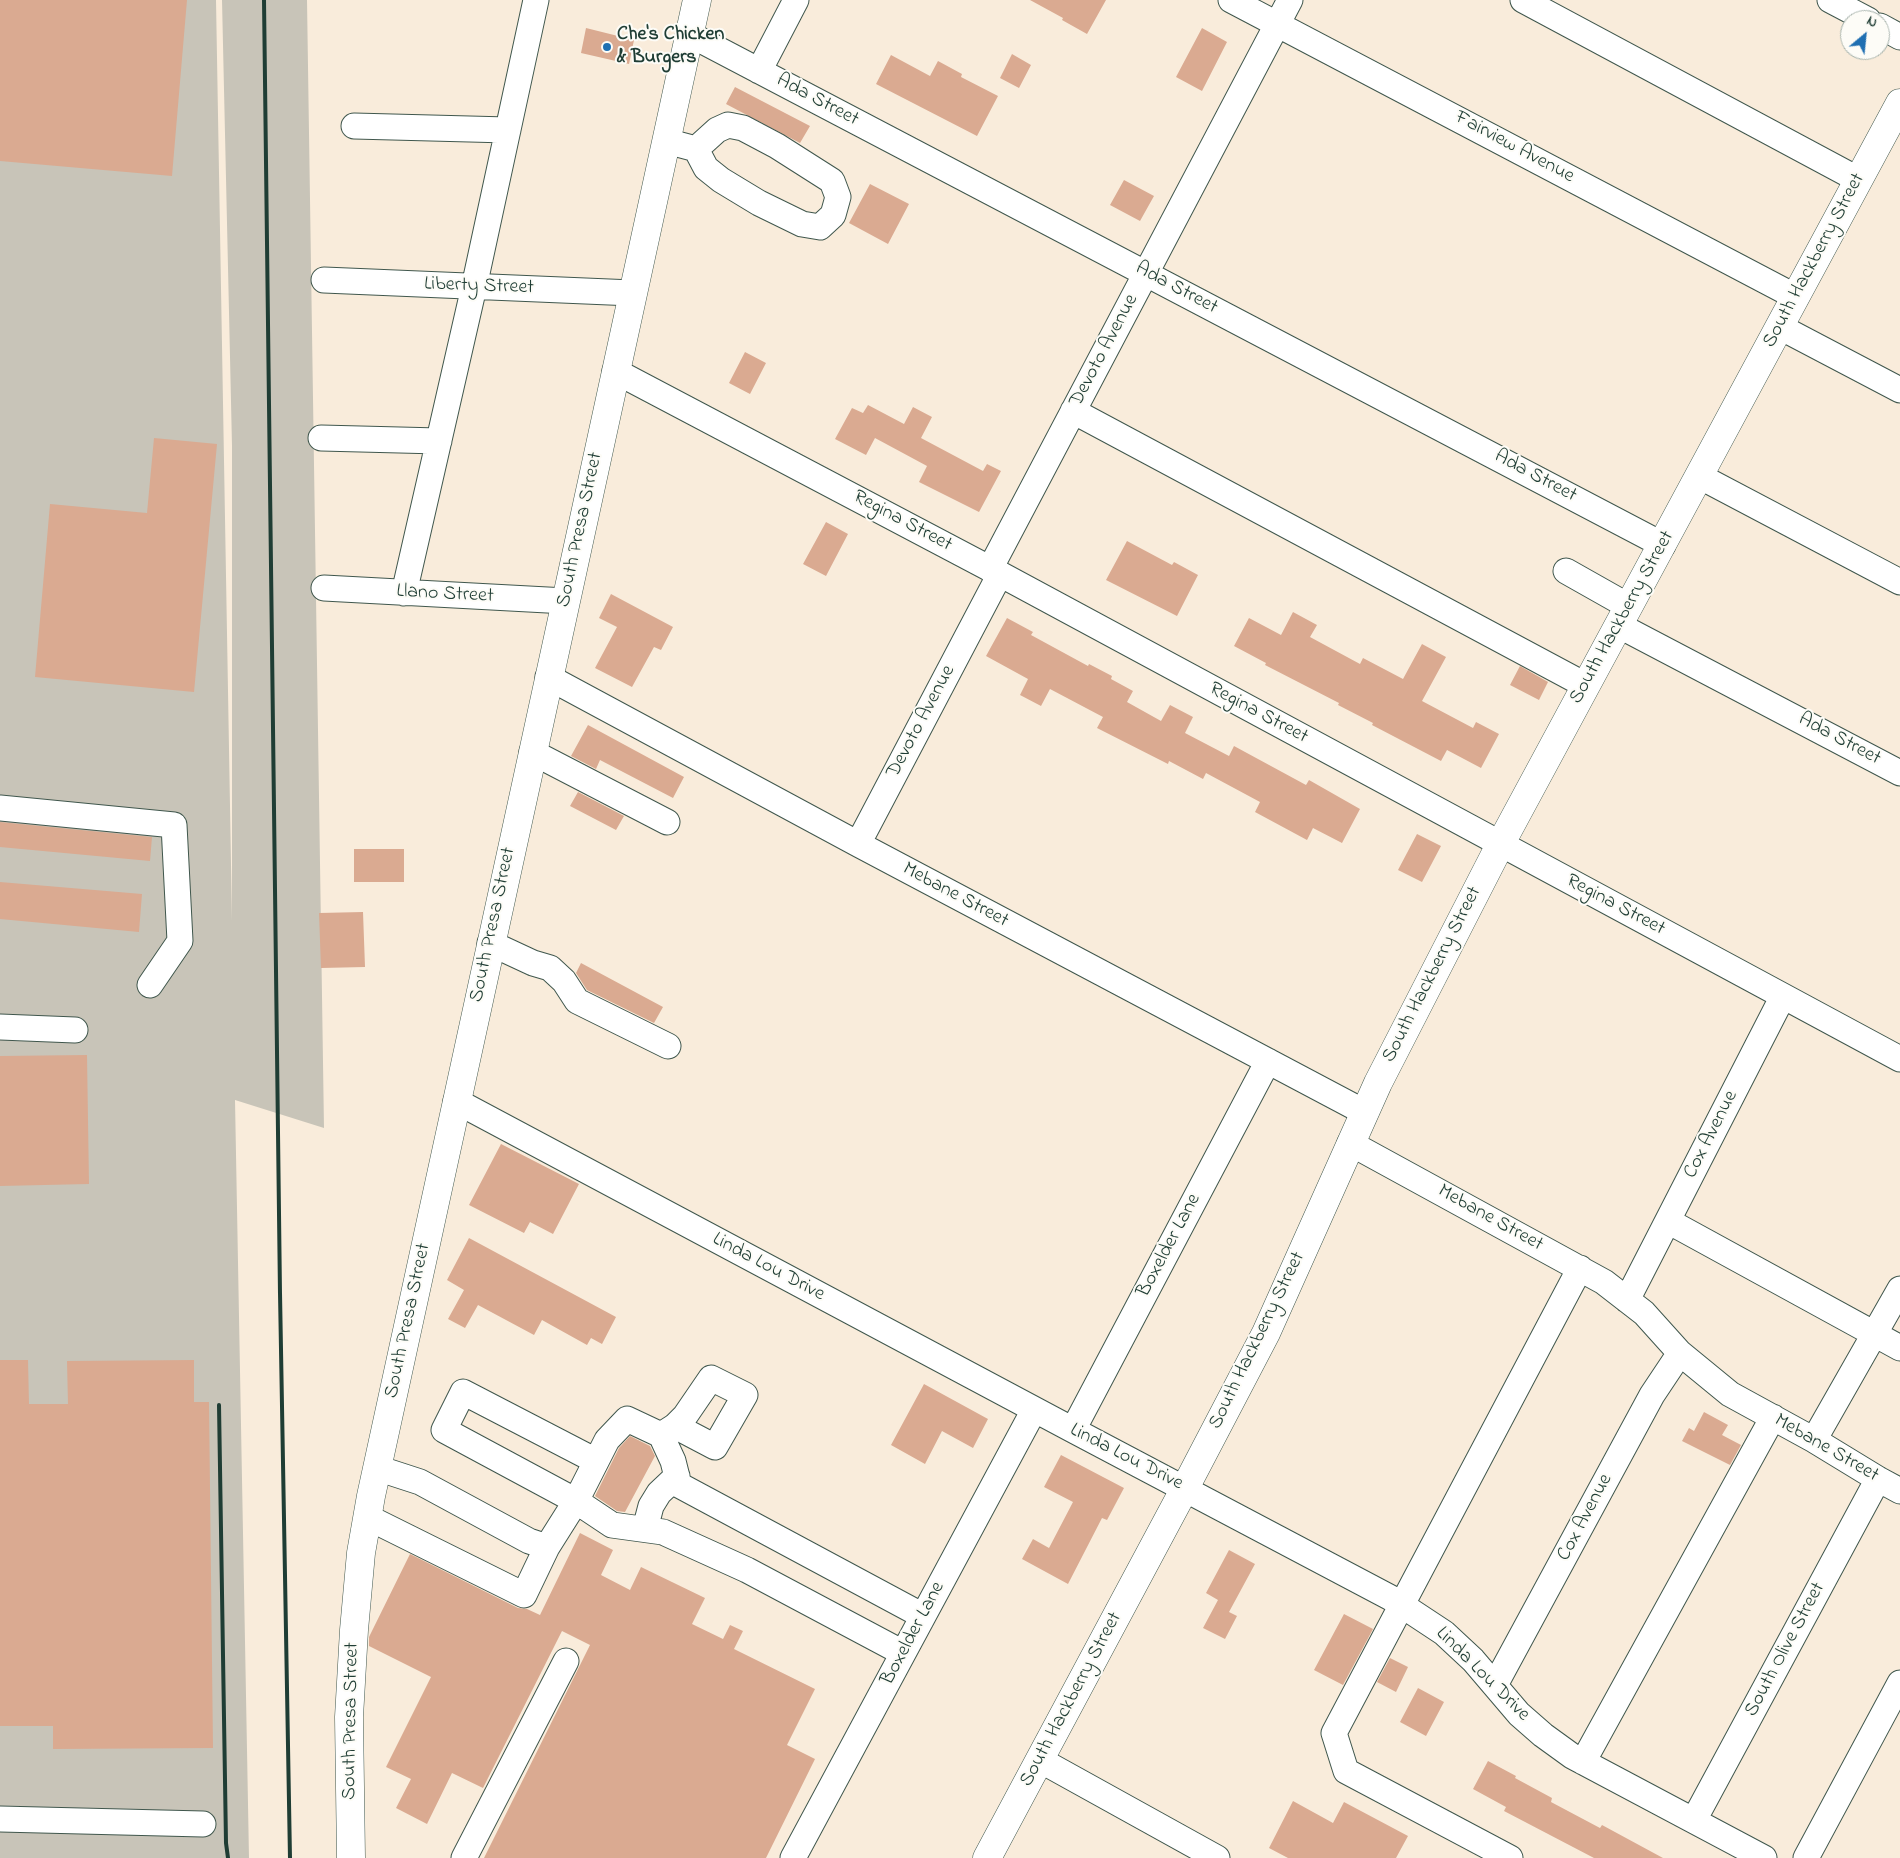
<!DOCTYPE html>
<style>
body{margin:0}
#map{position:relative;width:1900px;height:1858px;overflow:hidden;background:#f9ecdb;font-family:"Indie Flower",sans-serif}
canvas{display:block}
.north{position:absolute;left:1840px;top:10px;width:50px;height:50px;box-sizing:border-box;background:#fdfcf7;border:1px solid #a4b0a9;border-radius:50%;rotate:28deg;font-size:14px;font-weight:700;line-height:20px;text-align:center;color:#1f3d34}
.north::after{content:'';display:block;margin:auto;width:18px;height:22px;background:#1f6fb2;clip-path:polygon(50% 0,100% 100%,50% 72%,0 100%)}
</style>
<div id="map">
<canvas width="1900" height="1858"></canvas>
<div class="north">N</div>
</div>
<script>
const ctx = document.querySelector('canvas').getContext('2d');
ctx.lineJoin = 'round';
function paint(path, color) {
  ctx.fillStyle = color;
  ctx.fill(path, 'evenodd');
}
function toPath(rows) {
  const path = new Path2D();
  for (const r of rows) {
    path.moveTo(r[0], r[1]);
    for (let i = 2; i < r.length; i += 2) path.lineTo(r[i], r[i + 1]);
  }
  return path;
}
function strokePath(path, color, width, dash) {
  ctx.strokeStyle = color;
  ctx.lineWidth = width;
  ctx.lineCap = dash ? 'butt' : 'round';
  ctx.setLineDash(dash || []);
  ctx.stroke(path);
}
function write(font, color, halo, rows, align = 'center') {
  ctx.font = font + ' "Indie Flower",sans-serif';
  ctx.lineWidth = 4;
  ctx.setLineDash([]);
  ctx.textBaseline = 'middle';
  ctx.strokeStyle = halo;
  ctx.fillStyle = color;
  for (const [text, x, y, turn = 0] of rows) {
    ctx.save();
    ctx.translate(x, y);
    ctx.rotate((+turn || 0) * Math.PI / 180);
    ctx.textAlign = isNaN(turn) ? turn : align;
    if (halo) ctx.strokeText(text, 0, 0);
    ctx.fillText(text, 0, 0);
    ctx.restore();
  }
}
const industrial = toPath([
 [0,0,216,0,232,921,232,446,222,0,307,0,324,1128,235,1100,249,1858,0,1858]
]);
const building = toPath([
 [0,0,187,0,172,176,0,161],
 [1030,0,1106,0,1087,34,1062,20,1063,18],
 [586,28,634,40,629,64,581,53],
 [1202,28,1227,42,1202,91,1176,77],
 [1012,54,1031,65,1019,88,1000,78],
 [891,55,930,76,938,61,962,74,961,77,998,96,977,136,876,84],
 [735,87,810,126,800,143,726,104],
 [1124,180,1154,196,1140,221,1110,205],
 [870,184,909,204,888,244,849,223],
 [745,352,766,363,750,394,729,383],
 [868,405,904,424,913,407,932,417,921,438,983,471,987,464,1001,471,979,512,919,482,927,466,875,438,866,455,835,439,852,408,863,413],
 [154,438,217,444,194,692,35,677,50,504,147,513],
 [826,522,848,534,826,576,803,564],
 [1127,541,1172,565,1174,562,1198,575,1177,616,1106,580],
 [611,594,673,627,661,650,654,647,632,687,595,668,617,627,599,618],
 [1293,612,1317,625,1310,637,1360,664,1363,658,1403,679,1422,644,1446,657,1422,701,1473,728,1476,722,1499,734,1481,768,1447,750,1441,761,1372,725,1373,723,1338,705,1339,703,1265,665,1266,663,1234,646,1249,618,1281,635],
 [1007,618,1033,632,1031,635,1088,666,1089,664,1112,676,1111,679,1133,691,1127,702,1161,721,1170,705,1193,717,1185,733,1229,756,1234,746,1306,785,1309,780,1360,809,1342,843,1313,828,1307,840,1255,812,1260,802,1206,773,1203,779,1169,761,1168,764,1097,728,1103,717,1050,689,1041,706,1020,695,1028,679,986,656],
 [1520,666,1548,682,1539,700,1510,685],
 [588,725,684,777,673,798,600,760,596,769,571,756],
 [578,792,624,816,616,830,570,806],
 [0,822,152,837,150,861,0,847],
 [1417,834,1441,846,1422,882,1398,870],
 [354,849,404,849,404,882,354,882],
 [0,882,142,894,139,932,0,919],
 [363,912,365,967,321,968,319,913],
 [581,963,663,1007,654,1023,587,990,576,973],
 [87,1055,89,1184,0,1186,0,1056],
 [501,1144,579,1184,553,1234,530,1222,524,1233,469,1205],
 [469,1238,616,1317,602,1344,591,1338,587,1345,542,1320,534,1335,478,1305,465,1328,448,1319,464,1290,447,1280],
 [0,1360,28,1360,29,1404,68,1404,67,1361,194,1360,194,1402,209,1402,213,1748,53,1749,53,1726,0,1726],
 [924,1384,988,1419,973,1448,942,1431,925,1464,891,1445],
 [1704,1412,1728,1425,1722,1435,1741,1445,1730,1465,1682,1441,1689,1428,1694,1431],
 [630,1436,650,1446,655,1456,625,1512,617,1511,595,1496,619,1448],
 [1061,1455,1124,1488,1107,1520,1102,1518,1068,1584,1022,1559,1033,1539,1049,1548,1073,1502,1044,1487],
 [580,1533,613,1550,601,1575,630,1590,641,1567,705,1598,692,1624,723,1639,730,1625,743,1631,734,1649,815,1689,787,1745,815,1759,766,1858,484,1858,590,1645,562,1631,483,1788,452,1773,427,1824,396,1808,411,1779,386,1767,431,1677,369,1646,369,1637,410,1554,518,1608,527,1609,540,1615],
 [1229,1550,1255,1564,1229,1612,1237,1616,1225,1639,1203,1628,1218,1600,1206,1593],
 [1344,1614,1373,1629,1343,1685,1314,1670],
 [1390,1658,1408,1667,1396,1692,1377,1682],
 [1418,1688,1444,1702,1426,1736,1400,1722],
 [1488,1761,1516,1776,1515,1778,1552,1798,1551,1802,1600,1828,1602,1825,1663,1858,1594,1858,1504,1811,1506,1807,1473,1789],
 [1293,1801,1333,1823,1344,1802,1408,1836,1396,1858,1288,1858,1269,1848]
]);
const minor = toPath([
 [1231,0,1796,297],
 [1523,0,1859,180],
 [1830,0,1868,20],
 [1880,26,1900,37],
 [689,34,1663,545],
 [759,71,796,0],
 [354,126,508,130],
 [666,141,696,149,706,168,721,180,759,203,802,224,820,227,833,215,838,197,832,181,777,146,743,128,728,125,717,130,696,149],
 [324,280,633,293],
 [1780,327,1900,390],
 [615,371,1000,574,1900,1059],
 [1073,411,1585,685],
 [321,438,439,441],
 [1699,476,1900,582],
 [990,569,1290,0],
 [1566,571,1628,606],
 [324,588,566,601],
 [404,593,474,287,536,0],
 [1618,625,1900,773],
 [548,677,858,844,1364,1112],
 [532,752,667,822],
 [0,808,174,825,180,941,150,985],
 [858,844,1000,574],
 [490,943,533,963,550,968,564,981,577,1001,668,1046],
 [0,1027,75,1030],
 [456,1101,1073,1430,1391,1598,1444,1633,1473,1660,1519,1714,1543,1735,1572,1756,1764,1858],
 [1350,1143,1604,1282,1644,1313,1680,1353,1730,1394,1814,1440,1878,1479,1900,1491],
 [1668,1221,1900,1348],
 [1627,1300,1783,996],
 [1073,1430,1268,1061],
 [661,1435,675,1426,685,1416,711,1378,745,1395,715,1447,675,1426],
 [1814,1440,1900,1289],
 [596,1461,463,1392,444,1430,576,1501,612,1525,663,1532,747,1570,903,1653],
 [377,1468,420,1482,529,1541,547,1547,576,1501,607,1440,627,1419,661,1435,673,1461,679,1485,923,1616],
 [367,1517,524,1595,547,1547],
 [645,1529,651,1506,659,1493,677,1476],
 [1495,1685,1652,1395,1680,1353],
 [1040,1760,1217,1858],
 [1583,1762,1773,1417],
 [0,1819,203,1824],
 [1694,1820,1878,1479],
 [464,1858,566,1661],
 [793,1858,1034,1410],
 [1510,1858,1346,1771,1334,1733,1580,1268],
 [1806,1858,1900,1683]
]);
const major = toPath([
 [351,1858,349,1717,354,1630,361,1553,371,1496,697,0],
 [987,1858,1185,1488,1266,1333,1378,1083,1500,845,1900,103]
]);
const rail = toPath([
 [264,0,280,1293,290,1858],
 [219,1405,226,1843,228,1858]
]);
const markers = [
 [607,47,5,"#1f6fb2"]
];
const poiNames = [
 ["Che's Chicken",617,36],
 ["& Burgers",617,59]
];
const streetNames = [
 ["Ada Street",817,101,28],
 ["Fairview Avenue",1514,148,28],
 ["South Hackberry Street",1815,261,-62],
 ["Liberty Street",479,287,2],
 ["Ada Street",1176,289,28],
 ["Devoto Avenue",1105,351,-62],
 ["Ada Street",1535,477,28],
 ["Regina Street",902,522,28],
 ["South Presa Street",581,530,-78],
 ["Llano Street",445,595,3],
 ["South Hackberry Street",1623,618,-61],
 ["Regina Street",1258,714,28],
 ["Devoto Avenue",922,722,-62],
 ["Ada Street",1839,740,28],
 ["Mebane Street",955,896,28],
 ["Regina Street",1615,906,28],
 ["South Presa Street",494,925,-78],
 ["South Hackberry Street",1433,975,-63],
 ["Cox Avenue",1712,1135,-63],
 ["Mebane Street",1490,1219,29],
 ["Boxelder Lane",1170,1246,-62],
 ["Linda Lou Drive",768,1268,28],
 ["South Presa Street",409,1321,-78],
 ["South Hackberry Street",1258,1341,-64],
 ["Mebane Street",1826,1449,30],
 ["Linda Lou Drive",1126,1458,27],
 ["Cox Avenue",1586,1518,-62],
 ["Boxelder Lane",914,1634,-62],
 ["South Olive Street",1786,1650,-62],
 ["Linda Lou Drive",1482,1675,45],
 ["South Hackberry Street",1072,1700,-62],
 ["South Presa Street",352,1721,-89]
];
paint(industrial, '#c8c4b8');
paint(building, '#daaa91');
strokePath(minor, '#40574d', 27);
strokePath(major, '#40574d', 29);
strokePath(minor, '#fff', 25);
strokePath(major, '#fff', 28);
strokePath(rail, '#1f3d34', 4);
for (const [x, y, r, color] of markers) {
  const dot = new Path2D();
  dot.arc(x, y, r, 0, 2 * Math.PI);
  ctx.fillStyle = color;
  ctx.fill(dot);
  strokePath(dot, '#fdfcf7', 2);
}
write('bold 20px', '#1f3d34', '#fdfcf7', poiNames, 'left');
write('20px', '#1f3d34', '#fdfcf7', streetNames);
</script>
